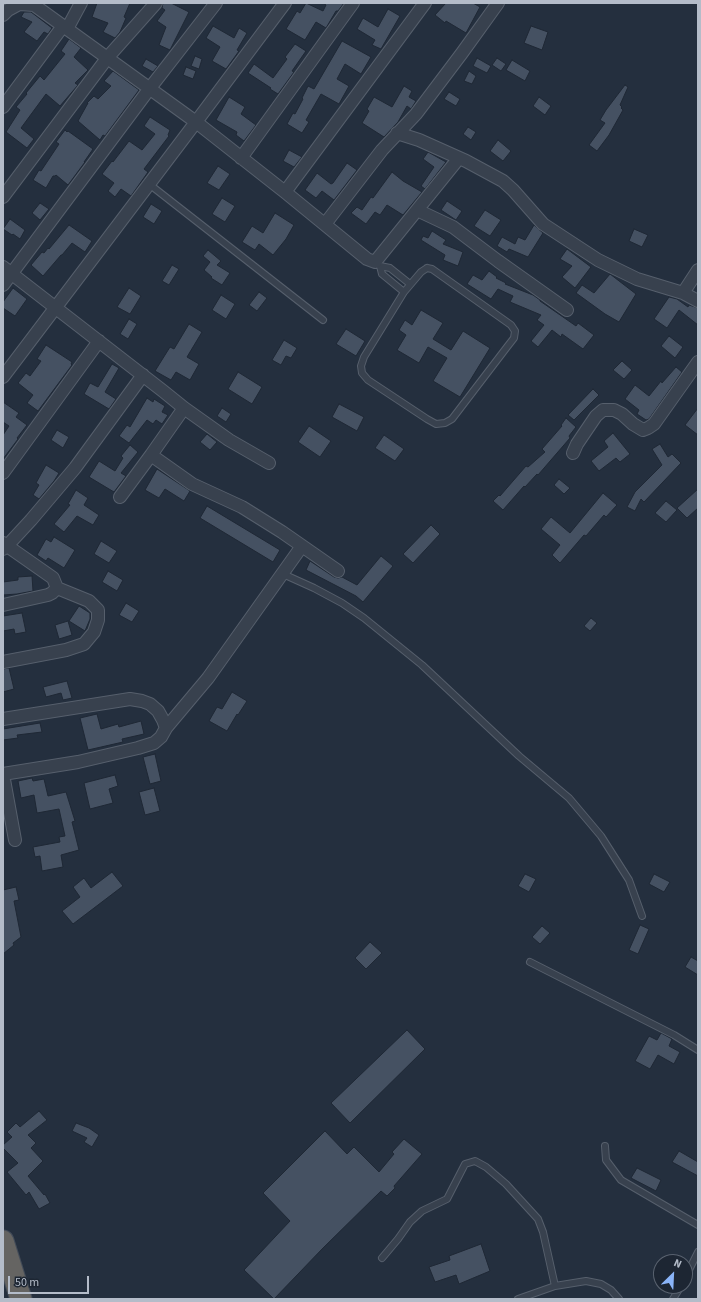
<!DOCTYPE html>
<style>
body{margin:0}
#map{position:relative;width:701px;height:1302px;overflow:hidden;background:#242f3e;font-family:"Source Sans 3",sans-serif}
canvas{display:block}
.frame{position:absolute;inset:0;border:4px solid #b4bcc9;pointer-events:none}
.north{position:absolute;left:653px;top:1254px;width:40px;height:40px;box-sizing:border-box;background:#1d2633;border:1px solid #59626f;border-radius:50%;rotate:24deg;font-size:11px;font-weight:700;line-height:16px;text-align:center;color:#b4bcc9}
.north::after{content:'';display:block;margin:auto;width:14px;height:18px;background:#8ab4f8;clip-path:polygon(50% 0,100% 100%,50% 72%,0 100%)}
.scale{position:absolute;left:8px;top:1276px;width:81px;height:18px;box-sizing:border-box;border:2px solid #b4bcc9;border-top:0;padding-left:5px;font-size:12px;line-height:14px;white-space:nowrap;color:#b4bcc9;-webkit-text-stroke:3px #1d2633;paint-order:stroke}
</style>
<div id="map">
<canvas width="701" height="1302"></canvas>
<div class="frame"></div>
<div class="north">N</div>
<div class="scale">50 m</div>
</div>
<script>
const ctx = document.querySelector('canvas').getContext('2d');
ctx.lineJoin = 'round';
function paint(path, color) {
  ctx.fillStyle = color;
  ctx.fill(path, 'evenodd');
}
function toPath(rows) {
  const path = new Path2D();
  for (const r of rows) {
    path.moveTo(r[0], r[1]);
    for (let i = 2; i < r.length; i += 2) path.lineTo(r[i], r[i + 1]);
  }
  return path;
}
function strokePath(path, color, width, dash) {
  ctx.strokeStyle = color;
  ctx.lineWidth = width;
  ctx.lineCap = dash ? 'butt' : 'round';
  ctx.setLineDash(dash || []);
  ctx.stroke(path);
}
const building = toPath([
 [97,3,130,3,124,17,126,18,120,32,115,38,103,32,108,23,92,17,97,3],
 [163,3,171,3,189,12,170,50,159,45,166,27,157,21,165,10,162,8,163,3],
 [306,3,323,11,326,5,323,3,344,3,338,11,336,11,326,28,316,22,305,40,286,29,297,11,300,13,306,3],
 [446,3,473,3,480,7,466,33,446,21,445,23,435,15,446,3],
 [388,9,400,16,381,49,372,45,375,40,357,29,363,18,378,27,388,9],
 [24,12,31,12,52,28,48,34,44,32,37,41,24,32,32,22,21,17,24,12],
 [213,26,234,38,239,28,247,33,237,50,239,51,226,69,212,61,220,47,206,38,213,26],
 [531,26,548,32,542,50,524,43,531,26],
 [69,39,81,48,74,57,88,70,75,83,78,85,60,106,46,94,21,128,34,139,27,148,6,132,20,110,16,107,27,94,26,93,40,76,44,80,65,54,61,51,69,39],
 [342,41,371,57,361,74,345,64,337,79,349,86,339,104,321,94,306,120,309,122,302,133,287,124,293,113,295,114,303,99,302,98,308,86,314,89,342,41],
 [295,44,306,51,292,71,294,72,278,94,270,89,271,88,248,73,254,64,273,78,287,59,285,57,295,44],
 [195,56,202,59,199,69,191,66,195,56],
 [477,58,491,66,487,73,473,66,477,58],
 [497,58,506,64,501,71,492,65,497,58],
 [146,59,158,66,153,72,142,66,146,59],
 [512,60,530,71,525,81,506,70,512,60],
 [186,67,196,71,193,79,183,75,186,67],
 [113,71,139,90,105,136,103,135,100,140,78,121,88,103,87,103,94,96,98,99,111,86,104,81,113,71],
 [469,71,476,76,472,84,464,81,469,71],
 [625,85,628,87,620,105,622,107,621,108,623,110,609,135,597,151,589,145,605,123,600,120,606,110,625,85],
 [404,86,412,91,409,97,416,101,411,109,407,106,398,122,384,137,362,123,369,111,367,109,374,97,392,107,404,86],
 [449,92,460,99,456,106,444,99,449,92],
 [229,97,245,107,241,114,256,125,244,141,236,135,237,132,216,120,229,97],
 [539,97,551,106,545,115,533,106,539,97],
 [150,117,170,130,168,135,169,136,144,169,148,172,131,196,121,189,115,197,108,191,114,183,102,174,112,161,113,162,129,141,142,150,155,134,144,126,150,117],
 [468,127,476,132,471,140,463,134,468,127],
 [65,130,67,132,68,131,93,149,84,162,85,162,68,185,56,175,55,176,53,176,46,188,33,180,39,170,41,171,59,144,56,142,65,130],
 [498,140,511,151,503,161,490,151,498,140],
 [289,150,302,157,294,167,283,161,289,150],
 [428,152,446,162,425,189,421,186,434,167,423,159,428,152],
 [347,163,357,170,334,200,322,191,316,198,305,190,317,173,331,184,333,183,347,163],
 [218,166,230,174,219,190,207,183,218,166],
 [392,172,403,181,422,192,403,215,387,205,380,215,375,212,366,224,351,213,357,207,362,210,371,197,373,198,392,172],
 [222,198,235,206,225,222,212,214,222,198],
 [447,201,462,211,456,220,441,210,447,201],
 [40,203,49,209,40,220,32,213,40,203],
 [151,204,162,211,154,224,143,217,151,204],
 [485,210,501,220,490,236,474,226,485,210],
 [275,213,294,225,286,239,273,255,259,244,255,250,242,242,252,226,263,233,275,213],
 [10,219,25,230,20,239,13,234,12,235,3,229,10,219],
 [69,225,92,241,85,252,72,243,62,255,61,255,43,276,31,265,42,252,44,253,48,248,49,249,69,225],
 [534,225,543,233,528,257,509,249,507,252,497,246,502,237,515,244,518,237,525,240,534,225],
 [634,229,648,235,642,247,629,241,634,229],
 [432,231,446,240,443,244,463,252,458,266,443,260,445,255,421,240,423,236,428,238,432,231],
 [567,249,591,267,575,288,562,277,572,266,560,259,567,249],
 [208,250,221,261,217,265,230,273,222,285,211,278,212,277,204,270,210,262,203,256,208,250],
 [172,265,179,269,169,285,162,281,172,265],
 [489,271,497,277,496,278,506,283,505,284,533,295,540,300,540,301,576,326,578,323,594,335,583,349,562,334,561,337,552,330,538,347,531,341,544,325,537,320,541,315,510,302,513,296,498,289,491,299,467,284,473,275,482,280,489,271],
 [610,274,636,294,619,322,605,314,576,293,582,285,594,293,610,274],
 [13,288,27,299,15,316,3,308,3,302,13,288],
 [129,288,141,296,130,314,117,307,129,288],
 [259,292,267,298,257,311,249,305,259,292],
 [221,295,235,304,226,319,212,310,221,295],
 [669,297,677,299,688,307,689,305,698,308,698,325,679,310,667,328,654,319,669,297],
 [421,310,443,323,433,339,451,350,463,331,490,348,460,397,433,381,447,358,428,347,419,363,397,350,406,335,399,330,405,320,412,325,421,310],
 [129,319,137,324,128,339,120,334,129,319],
 [189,324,202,332,187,357,199,364,190,380,176,372,171,380,155,371,170,347,174,349,189,324],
 [346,329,365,341,356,356,336,344,346,329],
 [669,336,683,347,675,358,661,346,669,336],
 [284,340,297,348,291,358,286,356,281,365,272,360,284,340],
 [46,345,72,362,71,364,72,365,38,411,27,403,33,395,18,383,26,373,30,376,41,361,37,359,46,345],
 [622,361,632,370,624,379,613,370,622,361],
 [112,364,119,368,105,392,116,399,109,409,84,394,90,383,98,387,112,364],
 [676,367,682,372,649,419,646,420,637,414,639,410,625,399,635,385,649,396,661,381,662,383,676,367],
 [238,372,262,387,252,404,228,389,238,372],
 [593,389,599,395,574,420,568,415,593,389],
 [147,398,153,402,154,399,165,406,162,412,168,415,162,424,156,420,153,424,147,420,129,443,119,436,127,425,130,427,147,398],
 [3,402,19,413,16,417,27,425,17,438,18,439,3,459,3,435,9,426,3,422,3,402],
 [339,404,364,417,357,431,332,417,339,404],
 [222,408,231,414,226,422,217,416,222,408],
 [698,408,698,435,685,425,698,408],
 [566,418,576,427,569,436,570,438,538,475,537,474,525,487,524,486,503,510,493,501,499,495,500,496,526,466,528,467,545,452,542,449,562,426,561,425,566,418],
 [309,426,331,441,320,457,298,442,309,426],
 [57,430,69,437,63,448,51,440,57,430],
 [613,433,630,454,620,462,616,458,599,471,591,461,608,447,604,441,613,433],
 [207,434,217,442,210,450,200,442,207,434],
 [384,435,404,449,395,461,375,448,384,435],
 [660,444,668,457,672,454,681,463,644,502,641,499,635,511,627,507,635,492,662,465,652,449,660,444],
 [130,445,138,452,121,473,126,476,114,492,89,477,99,461,115,471,123,458,121,456,130,445],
 [46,465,59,473,54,481,39,499,33,495,39,485,36,483,46,465],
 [157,469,190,491,184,501,165,489,159,498,145,490,157,469],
 [559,479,570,488,564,494,554,485,559,479],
 [698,489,698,508,687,518,677,508,698,489],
 [76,490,88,498,84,505,99,515,93,525,77,516,64,532,54,524,70,505,68,504,76,490],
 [603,493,617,505,606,517,604,515,586,536,584,535,560,563,552,555,560,545,541,529,551,517,570,533,603,493],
 [666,501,677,510,666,522,655,513,666,501],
 [207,506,280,550,273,562,200,518,207,506],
 [431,525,440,534,413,563,403,554,431,525],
 [54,537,75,550,64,568,48,558,46,561,37,555,46,539,51,542,54,537],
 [101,541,117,551,109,563,94,554,101,541],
 [381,556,393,566,363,602,356,596,306,570,310,561,334,577,338,578,342,577,357,585,381,556],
 [108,571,123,580,117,591,102,582,108,571],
 [32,576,33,591,17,594,3,595,3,582,18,580,18,577,32,576],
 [126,603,139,611,132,622,119,615,126,603],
 [79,606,90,613,90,619,85,631,69,621,79,606],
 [22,613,26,632,15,634,14,629,3,631,3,616,22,613],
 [591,618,597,623,590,631,584,626,591,618],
 [68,621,72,635,59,639,55,625,68,621],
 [9,668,14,689,3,692,3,669,9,668],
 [67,681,72,698,63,700,61,693,46,697,43,687,67,681],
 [232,692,247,701,238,715,237,714,227,731,209,721,217,707,222,709,232,692],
 [97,714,101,729,118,724,119,727,141,721,144,734,122,739,123,742,88,750,80,718,97,714],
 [40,723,42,732,17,735,18,738,3,740,3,729,40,723],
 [155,754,161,781,150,784,143,757,155,754],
 [115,775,118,786,109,789,113,803,90,809,84,783,115,775],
 [32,778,33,781,44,779,48,796,66,792,75,821,72,822,79,850,61,855,63,867,42,871,40,856,35,857,33,847,60,842,59,837,65,836,59,809,37,813,34,795,21,798,18,781,32,778],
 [154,788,160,811,145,815,139,792,154,788],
 [112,872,123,886,73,924,62,911,80,897,73,887,84,878,91,888,112,872],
 [525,874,536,879,529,892,518,886,525,874],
 [654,874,670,882,664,892,649,884,654,874],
 [16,887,19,900,14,901,21,937,13,943,14,945,3,954,3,890,16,887],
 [640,925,649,929,638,954,629,950,640,925],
 [542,926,550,933,540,944,532,937,542,926],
 [370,942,382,953,366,969,355,958,370,942],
 [691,957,698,961,698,975,685,967,691,957],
 [407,1030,425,1049,350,1123,331,1103,407,1030],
 [661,1033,672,1039,669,1046,680,1052,674,1064,658,1055,650,1069,635,1061,649,1036,657,1040,661,1033],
 [39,1111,47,1120,28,1135,36,1143,31,1148,43,1161,28,1176,44,1195,45,1194,50,1203,39,1209,29,1192,26,1195,7,1172,18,1163,3,1148,3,1145,12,1137,7,1132,16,1123,20,1127,39,1111],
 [76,1123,89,1128,99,1135,92,1147,84,1142,87,1138,72,1131,76,1123],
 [325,1131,347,1154,354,1147,379,1172,394,1154,392,1152,404,1139,422,1154,394,1186,395,1188,387,1196,381,1191,323,1248,274,1299,244,1270,290,1221,263,1193,325,1131],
 [679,1151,698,1162,698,1176,672,1162,679,1151],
 [637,1168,661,1180,656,1191,631,1178,637,1168],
 [481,1244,490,1271,459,1284,456,1275,435,1282,429,1267,450,1260,449,1256,481,1244]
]);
const service = toPath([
 [149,184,323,320],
 [375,262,380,266,390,268,410,284],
 [380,266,382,274,404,292],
 [427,268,432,269,511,325,515,331,514,338,507,347,452,419,445,423,436,424,427,419,368,380,362,373,361,366,364,357,404,292,421,272,427,268],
 [283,574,314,588,342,603,364,618,422,665,519,756,569,798,601,836,629,880,642,916],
 [530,962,674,1035,698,1050],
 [605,1146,606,1160,621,1180,698,1225],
 [382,1258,398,1239,410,1222,422,1211,447,1199,465,1164,475,1161,486,1167,506,1184,538,1219,543,1232,555,1286],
 [685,1278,698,1252],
 [518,1299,555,1286,586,1281,601,1284,611,1290,619,1299],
 [673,1299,681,1286]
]);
const minor = toPath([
 [3,15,8,10,19,4,34,5,196,122,285,192,367,259,375,262,459,158],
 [67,29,81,3],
 [3,107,63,26],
 [397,133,419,140,466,161,503,181,513,190,543,224,598,260,637,279,683,293,698,301],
 [241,158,353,3],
 [285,192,425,3],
 [3,197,108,57,156,3],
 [417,210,453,227,498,261,567,310],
 [325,224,382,150,416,114,462,53,498,3],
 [3,267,163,391,184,408,229,440,269,463],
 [3,285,150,88,216,3],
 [683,293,698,270],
 [3,377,196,122,285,3],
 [573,453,577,444,596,416,603,410,614,410,622,414,633,424,643,430,648,428,654,424,698,362],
 [151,455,192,484,242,507,282,532,338,571],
 [3,473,99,341],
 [120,497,151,455,184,408],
 [3,543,53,578,57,588,52,593,48,595,3,605],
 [3,549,7,546,31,520,75,468,143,375],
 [3,662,66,650,84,644,94,632,98,620,98,610,89,601,57,588],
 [3,719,130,699,142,701,150,704,158,711,163,720,166,728],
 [3,774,78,762,138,748,154,743,161,737,166,728,208,678,302,546],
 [3,774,15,840]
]);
const trunk = toPath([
 [3,1241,21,1299]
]);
paint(building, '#455162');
strokePath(building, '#1f2835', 1);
strokePath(service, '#565f6c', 8);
strokePath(minor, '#565f6c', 14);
strokePath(trunk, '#434c59', 23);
strokePath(service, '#38414e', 6);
strokePath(minor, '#38414e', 12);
strokePath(trunk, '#656462', 21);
</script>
